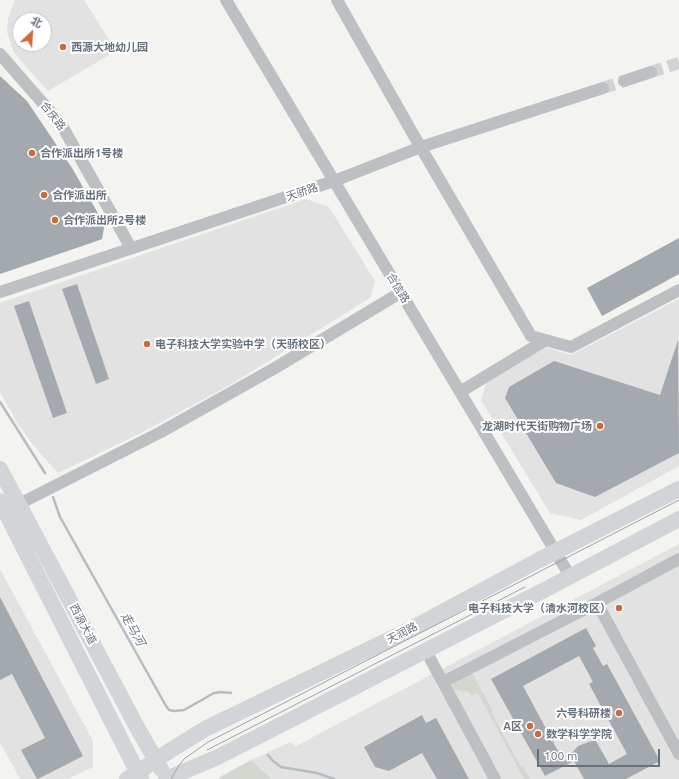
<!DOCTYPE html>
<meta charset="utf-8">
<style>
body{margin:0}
#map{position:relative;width:679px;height:779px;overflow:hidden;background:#f3f3f0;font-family:Ubuntu,"Noto Sans SC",sans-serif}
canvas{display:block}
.north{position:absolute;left:12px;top:12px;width:40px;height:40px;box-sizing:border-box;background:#fff;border:1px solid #c2c6cb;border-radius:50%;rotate:25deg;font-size:11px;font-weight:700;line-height:16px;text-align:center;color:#66717d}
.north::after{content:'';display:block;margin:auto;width:14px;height:18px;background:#cc6a38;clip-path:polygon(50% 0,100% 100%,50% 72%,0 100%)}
.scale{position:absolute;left:537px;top:749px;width:123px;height:18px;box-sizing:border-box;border:2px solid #66717d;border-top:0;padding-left:5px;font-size:12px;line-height:14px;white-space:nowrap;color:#66717d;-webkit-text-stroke:3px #fff;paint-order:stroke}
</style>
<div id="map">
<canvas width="679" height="779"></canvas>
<div class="north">北</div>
<div class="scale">100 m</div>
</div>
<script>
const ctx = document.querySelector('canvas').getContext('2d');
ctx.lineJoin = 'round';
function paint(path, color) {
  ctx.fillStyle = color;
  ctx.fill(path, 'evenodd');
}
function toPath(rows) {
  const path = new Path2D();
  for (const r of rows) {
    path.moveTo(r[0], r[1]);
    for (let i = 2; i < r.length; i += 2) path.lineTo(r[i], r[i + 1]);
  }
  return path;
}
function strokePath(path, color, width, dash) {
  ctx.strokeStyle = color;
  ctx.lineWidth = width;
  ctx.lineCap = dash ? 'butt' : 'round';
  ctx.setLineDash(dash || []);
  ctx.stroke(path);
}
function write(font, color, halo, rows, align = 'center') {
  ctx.font = font + ' Ubuntu,"Noto Sans SC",sans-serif';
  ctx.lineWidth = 4;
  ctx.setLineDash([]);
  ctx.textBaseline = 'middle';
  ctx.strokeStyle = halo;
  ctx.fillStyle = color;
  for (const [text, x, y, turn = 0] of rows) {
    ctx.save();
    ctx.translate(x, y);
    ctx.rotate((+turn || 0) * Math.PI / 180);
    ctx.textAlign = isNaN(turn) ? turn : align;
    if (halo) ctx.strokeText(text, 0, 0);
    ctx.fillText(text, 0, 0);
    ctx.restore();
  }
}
const built = toPath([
 [15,0,84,0,116,51,48,91,14,53,7,32,8,18],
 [20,20,44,20,44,44,20,44],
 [306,199,329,207,375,281,370,298,228,386,139,434,58,473,37,450,18,424,0,392,0,303],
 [679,299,679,466,581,520,550,513,481,400,487,381,542,346,571,355],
 [679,544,679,779,272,779,251,760,290,742,296,746],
 [0,569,93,741,93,767,68,779,20,779,0,742]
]);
const green = toPath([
 [472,673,493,711,491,712,521,767,523,766,530,779,524,779,478,693,472,696,469,692,466,691,453,690,452,687,454,683],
 [251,760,272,779,219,779,220,777]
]);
const stream = toPath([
 [0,402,45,473],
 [53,497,60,517,166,706,169,710,175,711,184,710,214,693,221,692,231,693],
 [268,755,273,761,281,767,317,773,334,779]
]);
const building = toPath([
 [0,76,27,101,72,168,103,222,104,228,102,239,94,242,0,274],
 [679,238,679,274,602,316,587,288],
 [77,284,109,379,96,384,62,289],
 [29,301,67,413,53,418,14,306],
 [678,340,679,453,595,497,556,483,505,398,509,387,554,361,660,395],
 [0,597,83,756,38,779,37,779,21,750,45,738,12,674,0,680],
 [586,628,596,646,593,648,603,666,607,664,660,761,626,779,584,779,574,761,545,776,491,679],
 [579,656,593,682,589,684,627,754,609,764,596,741,591,741,578,746,564,762,523,686],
 [422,715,426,723,436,718,469,779,437,779,422,753,389,771,375,767,364,747]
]);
const minorTunnel = toPath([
 [651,72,679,63],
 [603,88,624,81]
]);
const minor = toPath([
 [226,0,570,576],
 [337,0,413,134,531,336,571,347,679,290],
 [0,54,61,124,131,248],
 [624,81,651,72],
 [0,292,334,181,421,147,603,88],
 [460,392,544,341],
 [11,507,19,504,161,432,275,368,400,293],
 [597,603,679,754],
 [426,651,495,779],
 [443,682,597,603,679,559]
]);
const major = toPath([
 [0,469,138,729,161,769],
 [0,501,141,779],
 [127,779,138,773,155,760,205,729,409,630,539,560,679,489],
 [166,779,218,757,552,586,679,519]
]);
const tram = toPath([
 [207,750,525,587],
 [171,779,178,767,184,759,208,742,679,500]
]);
const markers = [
 [63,47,4,"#cc6a38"],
 [32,153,4,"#cc6a38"],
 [44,195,4,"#cc6a38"],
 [55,220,4,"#cc6a38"],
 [147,344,4,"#cc6a38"],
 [600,426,4,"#cc6a38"],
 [619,608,4,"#cc6a38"],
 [619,713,4,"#cc6a38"],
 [530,726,4,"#cc6a38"],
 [538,734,4,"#cc6a38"]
];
const poiNames = [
 ["西源大地幼儿园",71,47],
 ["合作派出所1号楼",40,153],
 ["合作派出所",52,195],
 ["合作派出所2号楼",63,220],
 ["电子科技大学实验中学（天骄校区）",155,344],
 ["龙湖时代天街购物广场",592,426,"right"],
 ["电子科技大学（清水河校区）",611,608,"right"],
 ["六号科研楼",611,713,"right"],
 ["A区",522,726,"right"],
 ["数学科学学院",546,734]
];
const streetNames = [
 ["合庆路",53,116,52],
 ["天骄路",302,192,-18],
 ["合信路",398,288,59],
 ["西源大道",83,624,62],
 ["天润路",402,633,-27]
];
const waterNames = [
 ["走马河",133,629,61]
];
paint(built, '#e1e2e1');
paint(green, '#d2d8d0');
strokePath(stream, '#b4bdc2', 2.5);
paint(building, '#a3a9ae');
strokePath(minorTunnel, '#d0d2d3', 12, [12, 6]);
strokePath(minor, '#bdc0c3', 12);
strokePath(major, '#d1d5d8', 16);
strokePath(tram, '#9fa3a8', 1);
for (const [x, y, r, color] of markers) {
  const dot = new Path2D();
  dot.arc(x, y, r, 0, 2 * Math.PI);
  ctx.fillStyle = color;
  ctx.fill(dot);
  strokePath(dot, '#fff', 1.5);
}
write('bold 11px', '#66717d', '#fff', poiNames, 'left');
write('11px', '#66717d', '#fff', streetNames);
write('italic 12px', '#677881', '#fff', waterNames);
</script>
